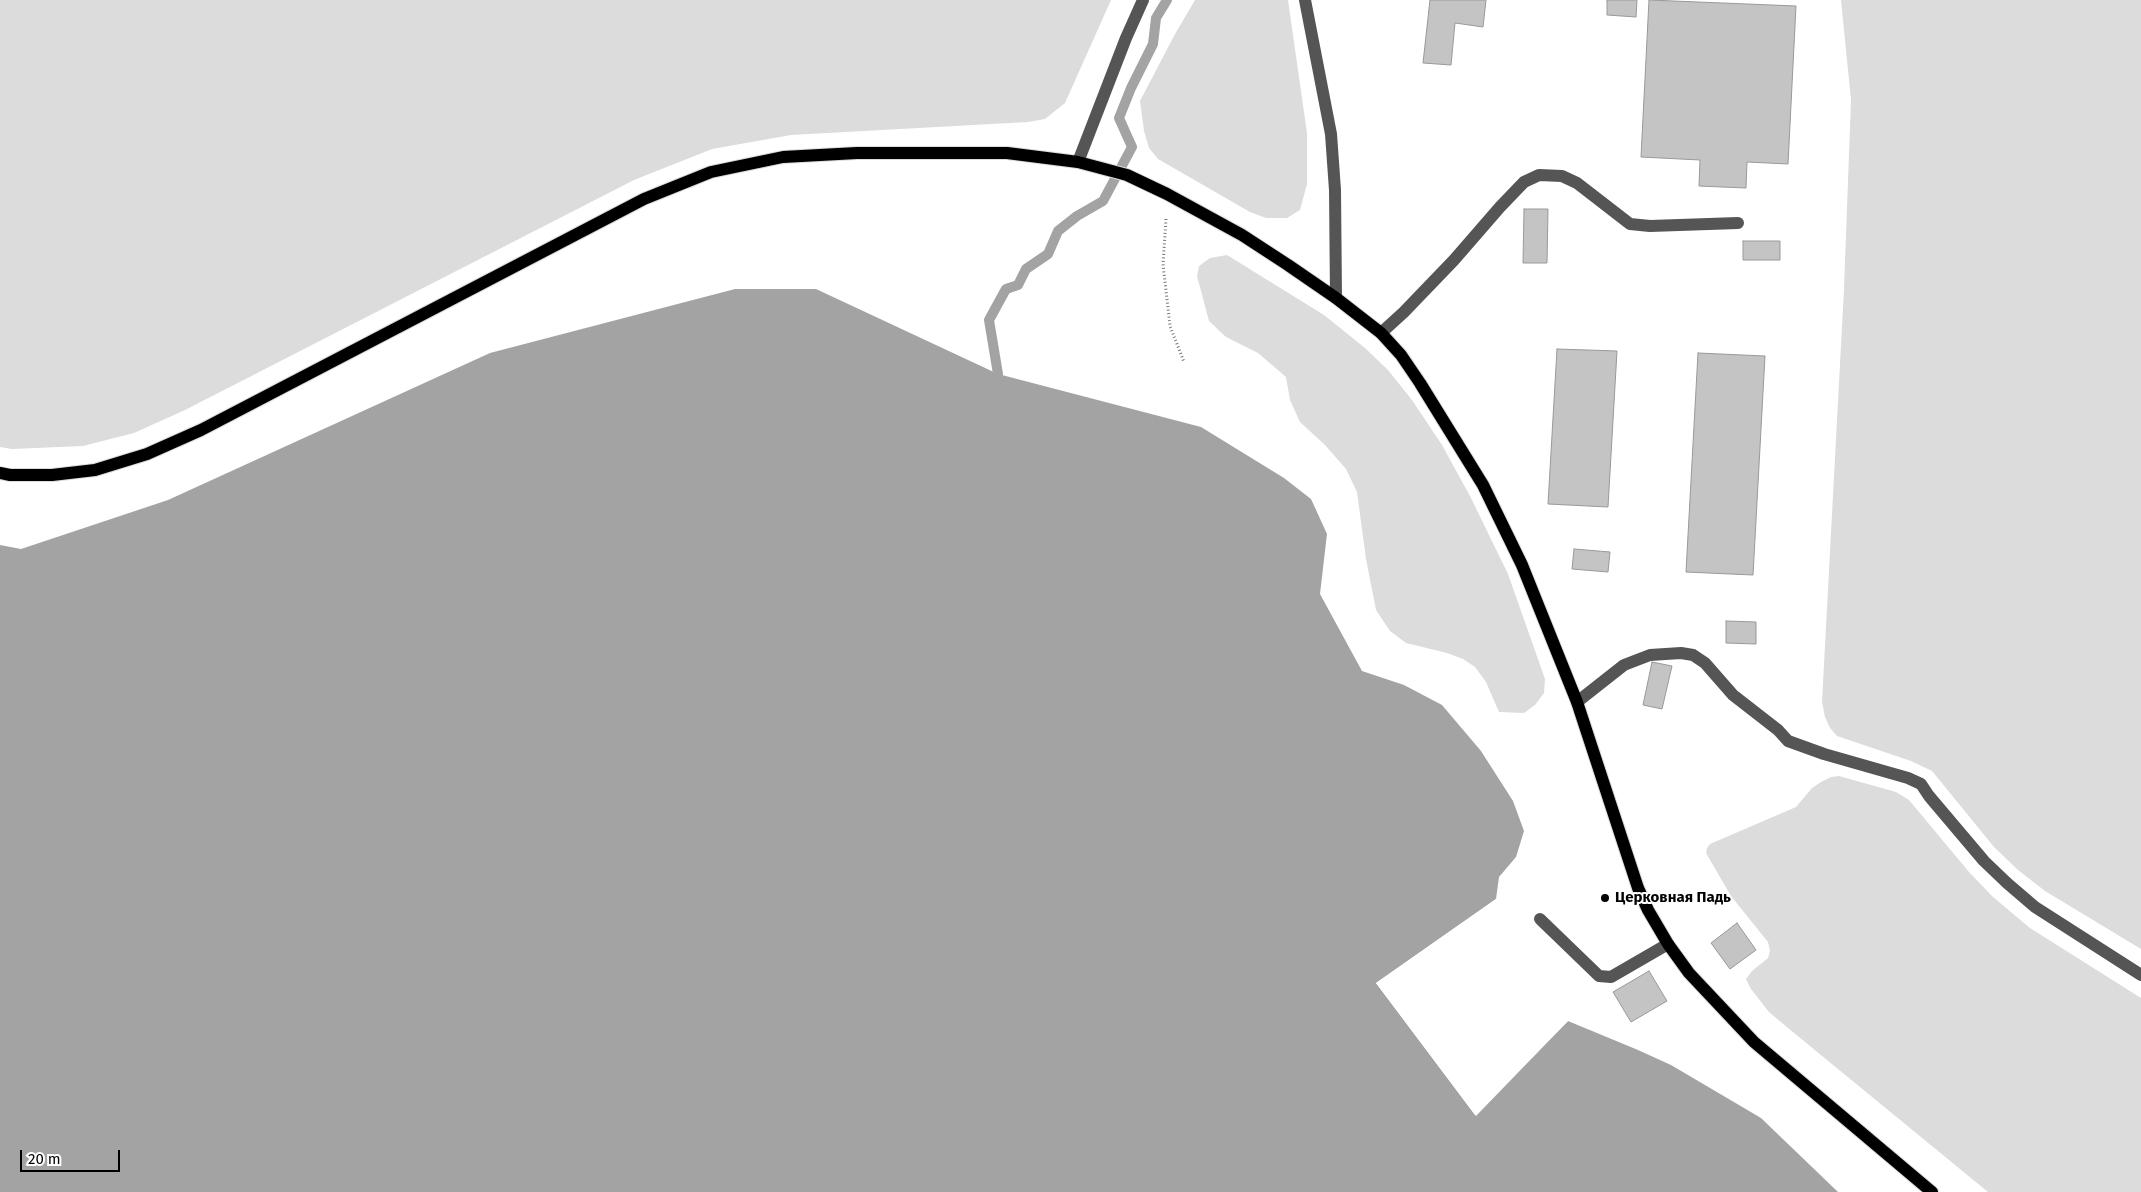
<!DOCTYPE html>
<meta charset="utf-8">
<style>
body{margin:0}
#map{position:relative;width:2141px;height:1192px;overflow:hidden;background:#fff;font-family:"Fira Sans",sans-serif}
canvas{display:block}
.scale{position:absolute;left:20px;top:1150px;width:100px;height:22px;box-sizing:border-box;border:2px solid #000;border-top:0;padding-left:6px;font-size:15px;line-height:18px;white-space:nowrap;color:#000;-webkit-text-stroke:4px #fff;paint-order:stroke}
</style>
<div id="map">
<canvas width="2141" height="1192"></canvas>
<div class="scale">20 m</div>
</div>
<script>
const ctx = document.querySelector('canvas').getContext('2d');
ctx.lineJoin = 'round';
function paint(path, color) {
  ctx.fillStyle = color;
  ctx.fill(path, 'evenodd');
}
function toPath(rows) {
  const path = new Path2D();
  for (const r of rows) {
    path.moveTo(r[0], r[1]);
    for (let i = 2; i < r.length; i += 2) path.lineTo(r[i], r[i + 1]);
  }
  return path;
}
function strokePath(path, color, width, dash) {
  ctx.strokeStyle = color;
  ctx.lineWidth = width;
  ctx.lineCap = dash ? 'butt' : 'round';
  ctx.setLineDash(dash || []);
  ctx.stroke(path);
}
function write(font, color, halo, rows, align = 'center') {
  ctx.font = font + ' "Fira Sans",sans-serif';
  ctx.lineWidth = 4;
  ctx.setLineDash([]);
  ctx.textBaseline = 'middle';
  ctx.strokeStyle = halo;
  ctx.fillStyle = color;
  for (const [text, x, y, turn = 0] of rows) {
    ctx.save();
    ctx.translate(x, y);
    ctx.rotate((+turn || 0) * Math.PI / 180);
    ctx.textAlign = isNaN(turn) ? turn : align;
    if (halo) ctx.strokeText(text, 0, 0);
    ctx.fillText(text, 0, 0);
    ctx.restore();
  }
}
const green = toPath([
 [0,0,1111,0,1065,103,1045,119,1028,122,791,135,712,149,634,180,185,410,134,433,83,446,12,449,0,447],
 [1195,0,1288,0,1307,133,1307,184,1300,210,1287,218,1266,218,1250,212,1158,159,1149,148,1144,131,1140,101,1175,34],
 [1841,0,2141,0,2141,949,2045,891,2018,870,1994,847,1932,771,1911,761,1837,736,1830,728,1825,717,1822,702,1844,289,1851,100],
 [1227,255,1324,315,1365,348,1388,370,1412,400,1442,445,1470,496,1508,574,1545,679,1544,693,1535,705,1524,713,1499,712,1486,682,1475,667,1463,659,1447,653,1406,643,1390,631,1376,610,1366,559,1357,492,1346,469,1325,445,1300,422,1290,400,1286,377,1258,353,1226,337,1209,321,1197,276,1199,266,1210,258],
 [1839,776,1896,792,1909,800,1969,872,1993,897,2030,928,2141,998,2141,1192,1988,1192,1788,1028,1769,1012,1751,989,1746,979,1752,971,1768,958,1770,951,1768,942,1731,896,1706,853,1707,848,1710,844,1796,807,1812,788,1821,782,1831,777]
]);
const water = toPath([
 [735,289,816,289,998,374,1201,427,1284,478,1311,499,1327,534,1320,594,1362,671,1404,685,1442,705,1481,751,1513,801,1524,831,1516,857,1499,877,1496,899,1376,983,1475,1115,1568,1021,1638,1050,1671,1065,1761,1118,1838,1192,0,1192,0,545,21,549,168,500,490,353]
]);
const pier = toPath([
 [1496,899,1498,901,1380,983,1476,1112,1567,1019,1568,1021,1476,1116,1376,983]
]);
const stream = toPath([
 [998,374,989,320,1006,289,1018,285,1026,269,1048,254,1058,231,1077,216,1103,201,1132,147,1119,118,1131,88,1153,44,1156,18,1167,0]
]);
const building = toPath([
 [1430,0,1486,0,1483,27,1455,23,1451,65,1423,63,1430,0],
 [1607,0,1637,0,1636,17,1607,15,1607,0],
 [1649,0,1796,6,1788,164,1747,162,1746,188,1699,186,1700,160,1641,157,1649,0],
 [1524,209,1548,209,1547,263,1523,263,1524,209],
 [1743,241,1780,241,1780,260,1743,260,1743,241],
 [1557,349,1617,351,1608,507,1548,504,1557,349],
 [1698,353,1765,356,1753,575,1686,572,1698,353],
 [1574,549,1610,552,1608,572,1572,569,1574,549],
 [1726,621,1756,622,1756,644,1726,643,1726,621],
 [1652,662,1672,666,1662,709,1643,705,1652,662],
 [1737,923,1756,950,1730,969,1711,943,1737,923],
 [1649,971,1667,1001,1631,1022,1613,992,1649,971]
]);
const path = toPath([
 [1166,219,1163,264,1170,326,1184,362]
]);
const minor = toPath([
 [1305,0,1331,134,1335,190,1336,298],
 [1078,162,1126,38,1143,0],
 [1381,333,1404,312,1454,260,1500,207,1524,182,1539,175,1562,176,1577,183,1630,224,1650,226,1738,223],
 [1577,702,1624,665,1650,655,1681,653,1693,655,1705,663,1733,695,1778,730,1788,741,1824,754,1908,778,1921,784,1929,796,1984,861,2007,883,2035,907,2141,975],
 [1540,919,1599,976,1611,977,1668,944]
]);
const major = toPath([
 [0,473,10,475,52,475,95,470,147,454,201,430,644,199,711,172,783,157,857,153,1007,153,1078,162,1127,175,1167,194,1242,235,1288,265,1336,298,1381,333,1401,355,1420,383,1483,485,1522,565,1577,702,1638,888,1648,910,1668,944,1689,973,1754,1042,1932,1192]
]);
const markers = [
 [1605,898,5,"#000"]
];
const poiNames = [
 ["Церковная Падь",1615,898]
];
paint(green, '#dcdcdc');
paint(water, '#a3a3a3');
paint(pier, '#fff');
strokePath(stream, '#a3a3a3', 10);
paint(building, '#c4c4c4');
strokePath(building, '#999', 1);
strokePath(major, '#dbdbdb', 14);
strokePath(path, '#777', 3, [1, 2.5]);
strokePath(minor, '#555', 12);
strokePath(major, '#000', 12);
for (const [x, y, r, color] of markers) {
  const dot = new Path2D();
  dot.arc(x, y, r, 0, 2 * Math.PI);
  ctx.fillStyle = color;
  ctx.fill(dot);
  strokePath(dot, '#fff', 2);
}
write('bold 15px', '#000', '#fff', poiNames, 'left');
</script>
